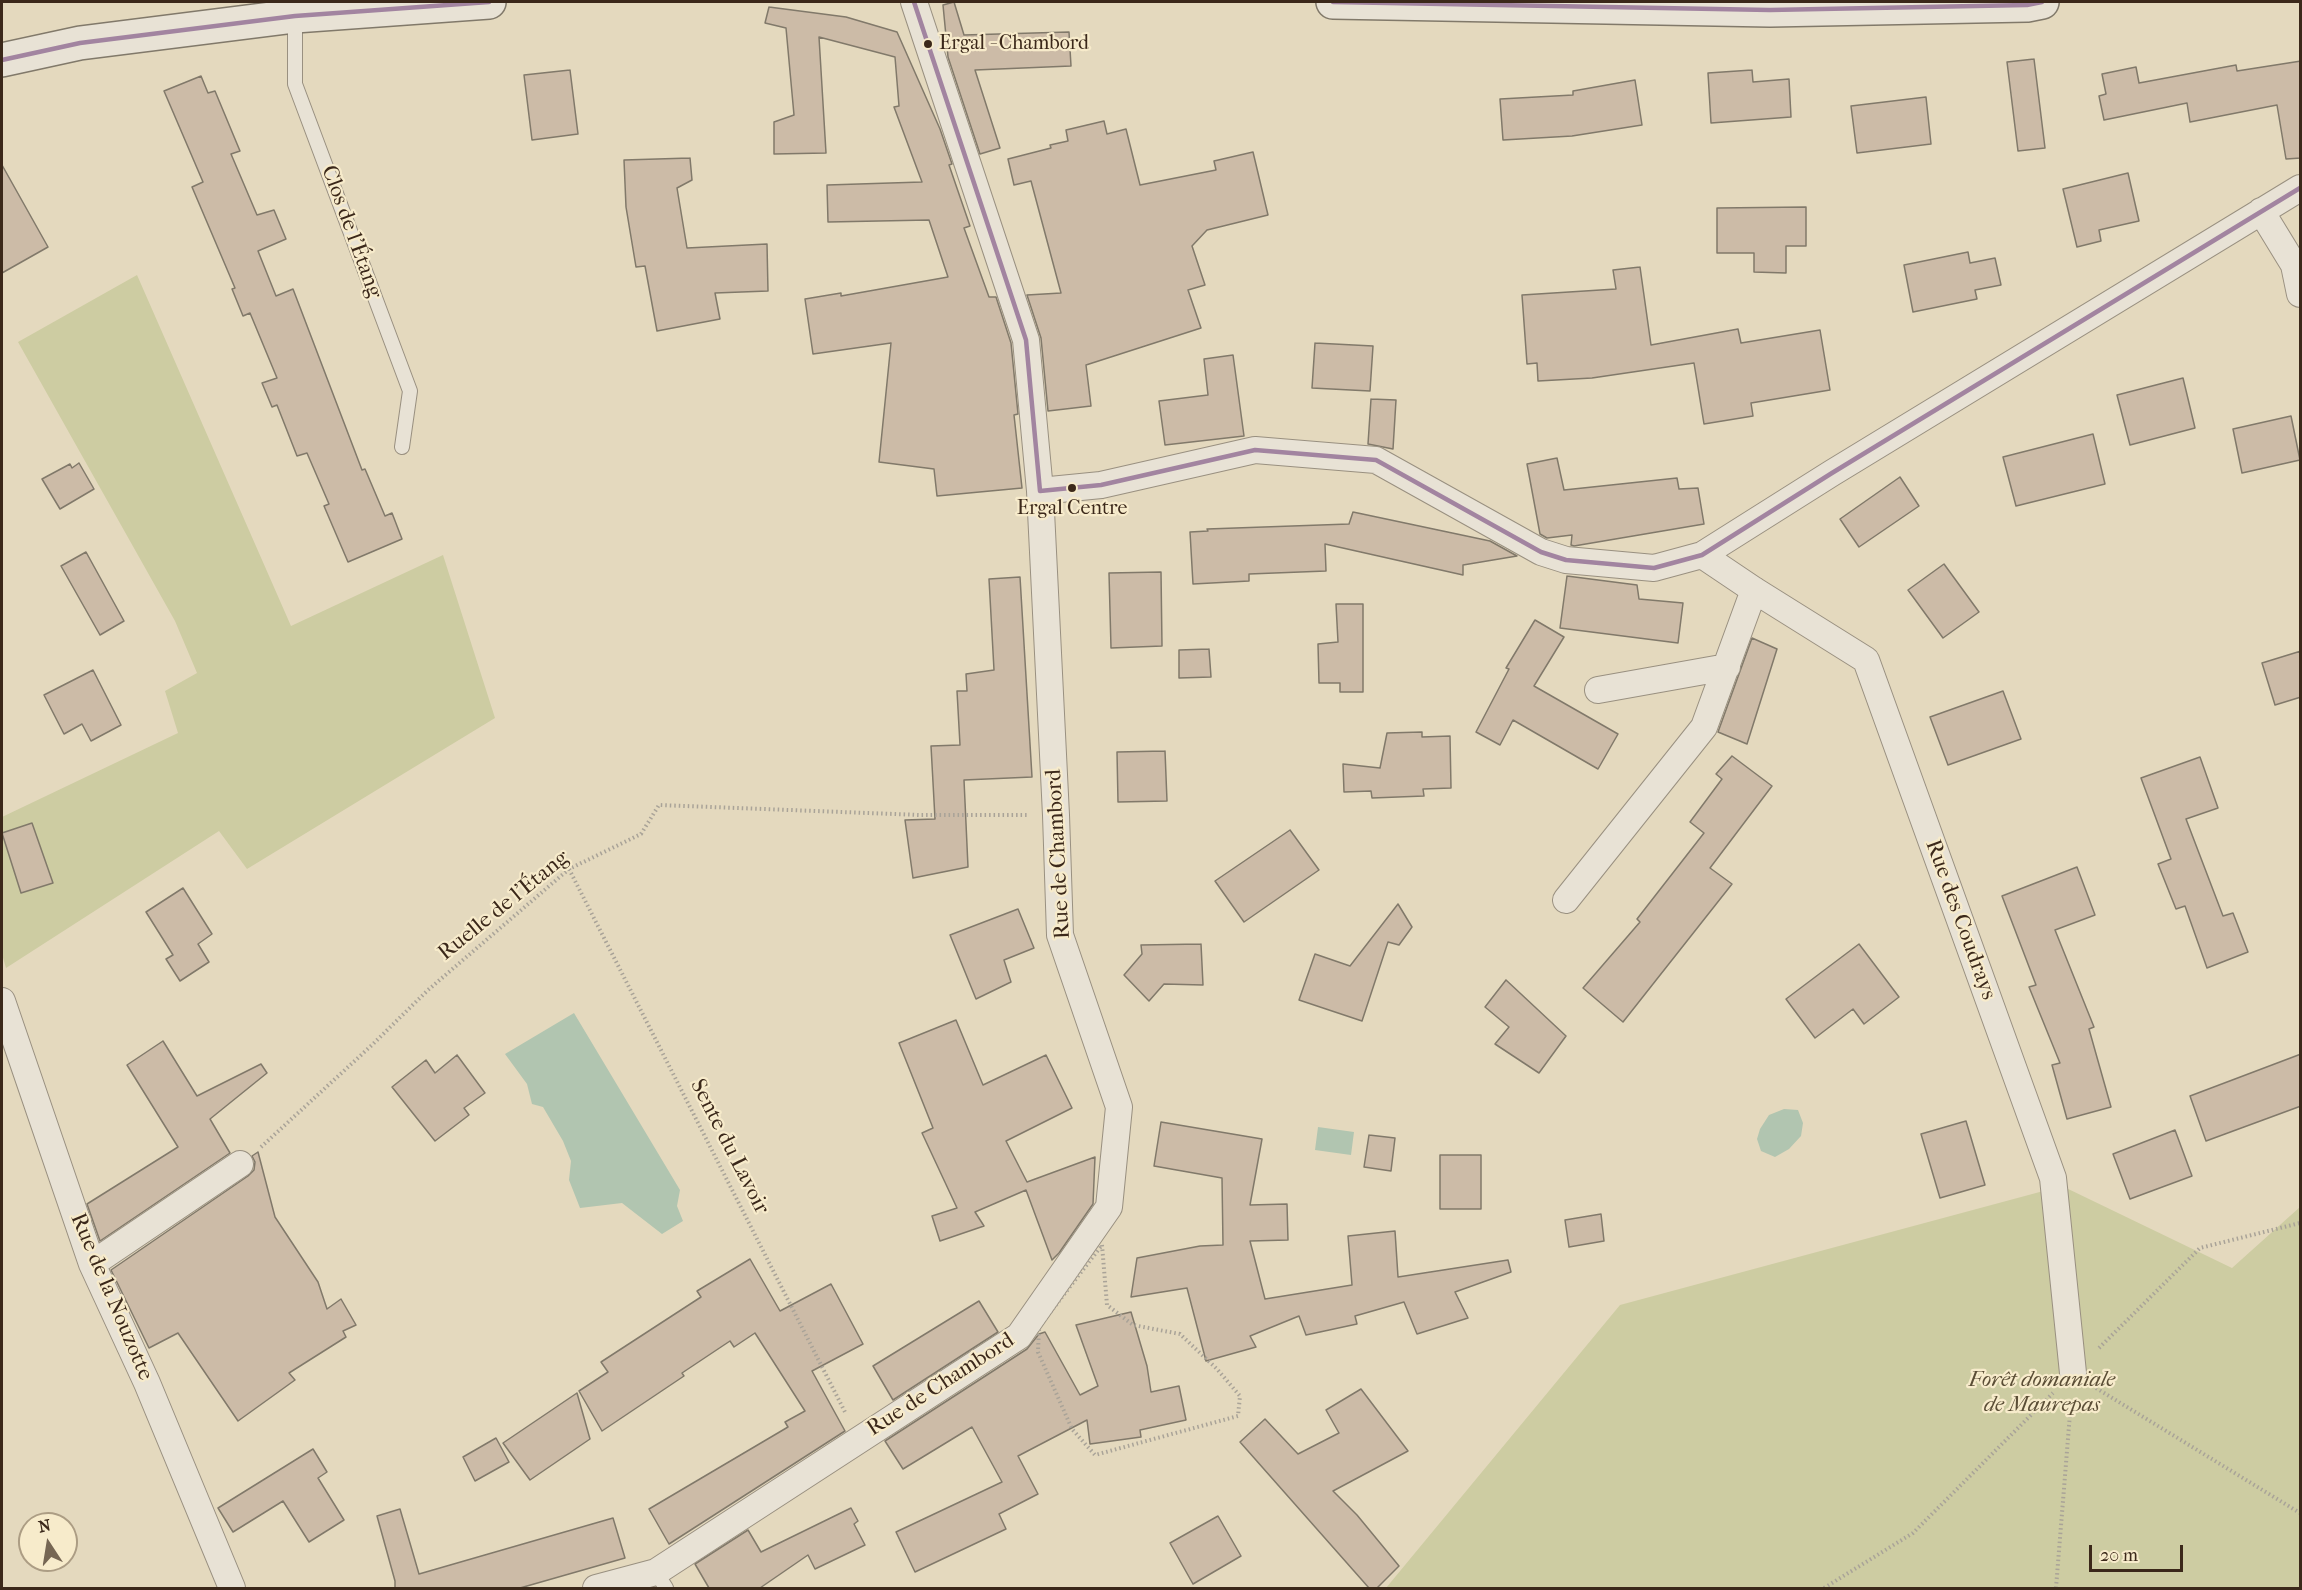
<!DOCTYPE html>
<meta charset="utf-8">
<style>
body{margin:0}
#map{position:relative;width:2302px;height:1590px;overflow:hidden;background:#e4d9be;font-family:"IM FELL French Canon",serif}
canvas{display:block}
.frame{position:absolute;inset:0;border:3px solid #3b281a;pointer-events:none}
.north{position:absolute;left:18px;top:1512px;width:60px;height:60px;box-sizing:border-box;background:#f7ebcb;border:2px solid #ac9d84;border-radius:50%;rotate:348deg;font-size:16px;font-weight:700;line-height:24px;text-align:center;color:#3b281a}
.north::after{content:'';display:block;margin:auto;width:21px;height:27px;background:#766653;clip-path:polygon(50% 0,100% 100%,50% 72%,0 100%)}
.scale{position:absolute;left:2089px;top:1545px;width:94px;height:27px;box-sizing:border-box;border:3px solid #3b281a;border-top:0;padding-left:8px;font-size:18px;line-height:21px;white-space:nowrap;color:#3b281a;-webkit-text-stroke:4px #f7ebcb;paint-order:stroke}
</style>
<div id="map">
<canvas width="2302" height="1590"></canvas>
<div class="frame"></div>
<div class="north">N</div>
<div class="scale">20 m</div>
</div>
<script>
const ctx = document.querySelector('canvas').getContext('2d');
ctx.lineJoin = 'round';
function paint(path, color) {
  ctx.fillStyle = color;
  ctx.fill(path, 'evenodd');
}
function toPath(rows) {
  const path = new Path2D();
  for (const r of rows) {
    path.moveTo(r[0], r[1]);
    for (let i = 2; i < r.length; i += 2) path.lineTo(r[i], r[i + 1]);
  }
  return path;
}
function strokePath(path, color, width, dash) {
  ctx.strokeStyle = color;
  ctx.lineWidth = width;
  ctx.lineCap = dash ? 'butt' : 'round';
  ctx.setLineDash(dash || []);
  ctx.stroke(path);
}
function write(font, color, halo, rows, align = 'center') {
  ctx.font = font + ' "IM FELL French Canon",serif';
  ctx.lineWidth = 4.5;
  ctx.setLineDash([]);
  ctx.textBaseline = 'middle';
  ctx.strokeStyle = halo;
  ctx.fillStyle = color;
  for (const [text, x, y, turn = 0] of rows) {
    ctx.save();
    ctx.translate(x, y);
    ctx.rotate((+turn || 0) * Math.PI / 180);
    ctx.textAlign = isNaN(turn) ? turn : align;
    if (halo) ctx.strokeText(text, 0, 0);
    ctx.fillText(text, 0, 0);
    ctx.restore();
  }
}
const green = toPath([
 [137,275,291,626,443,555,495,718,247,869,219,831,6,968,2,954,2,817,178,733,165,691,197,673,175,621,18,342],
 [2062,1186,2232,1268,2300,1207,2300,1588,1386,1588,1620,1305]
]);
const water = toPath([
 [574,1013,680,1190,677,1206,683,1221,662,1234,622,1203,580,1208,569,1180,571,1161,563,1141,543,1107,532,1104,527,1084,505,1054],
 [1784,1109,1798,1110,1803,1123,1801,1136,1789,1149,1775,1157,1761,1151,1757,1139,1760,1129,1769,1115],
 [1318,1127,1354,1132,1351,1155,1315,1150]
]);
const building = toPath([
 [954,2,964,35,1069,32,1071,66,975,70,1000,148,980,154,948,57,943,5,954,2],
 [769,7,846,17,897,32,940,129,952,164,949,165,970,226,964,228,989,297,996,297,1011,343,1018,414,1014,415,1022,488,937,496,934,469,879,462,891,343,813,354,805,299,841,293,841,296,948,277,929,220,828,222,827,185,922,182,894,107,899,106,895,57,819,37,826,153,774,154,774,122,794,115,786,28,765,23,769,7],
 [2034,59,2045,148,2018,151,2007,62,2034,59],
 [2301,61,2301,158,2286,159,2277,105,2190,122,2187,103,2104,120,2099,96,2106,94,2102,74,2136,67,2139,83,2236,65,2237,71,2301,61],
 [570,70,578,134,532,140,524,75,570,70],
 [1752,70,1753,82,1789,79,1791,117,1711,123,1708,73,1752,70],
 [201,76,208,93,215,91,240,151,231,154,257,215,274,210,286,239,258,251,276,296,293,289,362,470,365,469,385,516,392,513,402,539,348,562,324,506,329,504,307,453,297,456,277,405,272,407,262,383,277,378,250,313,243,316,232,289,235,288,192,187,203,182,164,91,201,76],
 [1635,80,1642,125,1572,136,1503,140,1500,99,1573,95,1573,91,1635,80],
 [1926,97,1931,144,1857,153,1851,106,1926,97],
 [1104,121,1107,134,1126,129,1140,185,1216,170,1214,161,1253,152,1268,215,1207,230,1192,246,1205,285,1188,290,1201,328,1086,365,1091,406,1048,411,1041,338,1027,295,1061,293,1031,181,1014,185,1008,159,1051,148,1050,145,1068,141,1066,130,1104,121],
 [690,158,692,180,677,188,687,248,767,244,768,291,715,293,720,319,657,331,645,266,636,267,626,207,624,160,690,158],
 [2,165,48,247,2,273,2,165],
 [2128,173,2139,221,2099,230,2101,241,2077,247,2063,189,2128,173],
 [1806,207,1806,246,1786,246,1786,273,1754,272,1754,253,1717,253,1717,208,1806,207],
 [1968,252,1970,263,1995,258,2001,285,1975,290,1977,299,1913,312,1904,265,1968,252],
 [1640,267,1651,345,1738,329,1741,343,1820,330,1830,390,1751,403,1753,416,1704,424,1694,363,1592,378,1538,381,1537,363,1527,364,1522,295,1616,289,1613,270,1640,267],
 [1315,343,1373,346,1370,391,1312,388,1315,343],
 [1233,355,1244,436,1165,445,1159,401,1208,395,1204,359,1233,355],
 [2183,378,2195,428,2130,445,2117,395,2183,378],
 [1371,399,1396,400,1393,449,1368,444,1371,399],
 [2291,416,2300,460,2242,473,2233,429,2291,416],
 [2093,434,2105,484,2016,506,2003,457,2093,434],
 [1557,458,1564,490,1677,478,1679,489,1698,488,1704,524,1574,546,1571,545,1572,535,1547,538,1540,534,1527,464,1557,458],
 [79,463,94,489,60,509,42,479,70,464,72,468,79,463],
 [1900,477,1919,506,1859,547,1840,519,1900,477],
 [1353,512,1490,541,1517,556,1463,565,1463,575,1325,544,1326,571,1249,574,1249,581,1193,584,1190,532,1208,531,1207,529,1349,524,1353,512],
 [86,552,124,621,100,635,61,566,86,552],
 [1944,564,1979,612,1943,638,1908,590,1944,564],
 [1161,572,1162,646,1111,648,1109,573,1161,572],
 [1567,576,1637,585,1639,599,1683,603,1678,643,1560,628,1567,576],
 [1020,577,1032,777,964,780,968,867,913,878,905,820,935,819,931,746,960,745,957,691,967,691,966,674,994,670,989,579,1020,577],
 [1336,604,1363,604,1363,692,1340,692,1340,683,1319,683,1318,644,1338,642,1336,604],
 [1535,620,1564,637,1534,686,1618,734,1598,769,1513,720,1500,745,1476,732,1509,669,1506,668,1535,620],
 [1752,638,1777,649,1747,744,1718,732,1752,638],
 [1209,649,1211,677,1179,678,1179,650,1209,649],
 [2301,651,2301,697,2275,705,2262,663,2301,651],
 [93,670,121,725,91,741,82,724,64,734,44,695,93,670],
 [2003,691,2021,739,1948,765,1930,717,2003,691],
 [1422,732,1422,737,1450,736,1451,788,1423,789,1424,796,1372,798,1371,791,1344,792,1343,764,1380,768,1387,733,1422,732],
 [1165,751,1167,801,1118,802,1117,752,1165,751],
 [1732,756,1772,786,1710,868,1732,884,1623,1022,1583,988,1640,922,1637,919,1704,833,1690,822,1722,779,1716,774,1732,756],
 [2200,757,2218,808,2186,819,2223,916,2233,913,2248,952,2207,968,2185,906,2176,909,2158,864,2171,859,2141,778,2200,757],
 [32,823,53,883,21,893,2,833,32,823],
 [1290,830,1319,870,1244,922,1215,881,1290,830],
 [2077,867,2095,915,2055,930,2094,1027,2089,1029,2111,1107,2067,1119,2052,1065,2060,1063,2029,987,2036,985,2002,896,2077,867],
 [183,888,212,934,198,944,209,962,180,981,166,959,173,955,146,912,183,888],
 [1398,904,1412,927,1399,945,1388,942,1362,1021,1299,1000,1315,954,1350,966,1398,904],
 [1018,909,1034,948,1004,960,1011,982,976,999,950,935,1018,909],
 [1201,944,1203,985,1164,984,1149,1001,1124,975,1142,954,1141,945,1201,944],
 [1859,944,1899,997,1864,1024,1853,1009,1815,1038,1786,999,1859,944],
 [1506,980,1566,1036,1539,1073,1495,1044,1509,1027,1485,1007,1506,980],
 [956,1020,983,1085,1046,1055,1072,1108,1006,1141,1027,1182,1095,1157,1093,1204,1059,1253,1052,1260,1026,1190,975,1212,984,1226,940,1241,932,1216,957,1208,922,1133,933,1128,899,1043,956,1020],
 [163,1041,197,1096,261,1064,267,1073,210,1119,230,1153,100,1241,87,1204,178,1147,127,1065,163,1041],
 [2301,1054,2301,1106,2206,1141,2190,1096,2301,1054],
 [457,1055,485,1093,464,1108,469,1115,435,1141,392,1087,426,1060,435,1073,457,1055],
 [1966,1121,1985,1185,1940,1198,1921,1134,1966,1121],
 [1161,1122,1262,1139,1250,1205,1287,1204,1288,1240,1250,1241,1265,1299,1352,1285,1348,1236,1395,1231,1398,1277,1508,1260,1511,1272,1455,1292,1468,1318,1417,1334,1404,1302,1355,1316,1357,1324,1306,1335,1299,1316,1250,1336,1256,1347,1206,1361,1187,1288,1131,1297,1137,1258,1200,1246,1223,1245,1222,1178,1154,1166,1161,1122],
 [2175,1130,2192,1176,2130,1199,2113,1154,2175,1130],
 [1369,1135,1395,1138,1391,1171,1364,1167,1369,1135],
 [258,1152,275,1217,318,1282,327,1309,341,1299,356,1325,343,1331,346,1337,289,1373,295,1380,238,1421,178,1333,149,1348,111,1270,248,1176,254,1170,255,1162,252,1156,258,1152],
 [1440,1155,1481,1155,1481,1209,1440,1209,1440,1155],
 [1601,1214,1604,1241,1569,1247,1565,1220,1601,1214],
 [750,1259,780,1311,831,1284,863,1344,812,1371,845,1431,669,1544,649,1509,788,1427,785,1422,805,1411,755,1333,734,1347,730,1341,682,1373,684,1376,602,1431,579,1391,608,1372,601,1362,701,1297,697,1291,750,1259],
 [979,1301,998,1332,893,1400,873,1366,979,1301],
 [1131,1312,1147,1366,1151,1392,1179,1386,1186,1420,1140,1430,1141,1437,1090,1444,1087,1420,1018,1456,1038,1494,999,1514,1006,1529,915,1572,896,1532,1002,1482,972,1427,903,1469,885,1441,1027,1349,1039,1334,1045,1332,1080,1395,1098,1386,1076,1325,1131,1312],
 [1361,1389,1408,1451,1333,1491,1357,1515,1399,1566,1377,1588,1369,1588,1240,1442,1265,1419,1298,1454,1339,1433,1326,1410,1361,1389],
 [577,1393,590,1439,530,1480,503,1443,577,1393],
 [496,1438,509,1462,475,1481,463,1457,496,1438],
 [313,1449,327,1472,318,1478,344,1520,309,1542,283,1501,233,1532,218,1508,313,1449],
 [851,1508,858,1521,854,1524,865,1545,815,1569,808,1555,760,1588,709,1588,695,1564,748,1530,761,1552,851,1508],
 [400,1509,419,1574,613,1518,625,1558,520,1588,395,1588,395,1581,377,1516,400,1509],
 [1218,1516,1241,1556,1193,1584,1170,1543,1218,1516]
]);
const path = toPath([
 [569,869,846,1414],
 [261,1147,372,1045,428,990,569,869,641,834,659,805,920,815,1028,815],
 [1102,1245,1107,1305,1133,1325,1180,1334,1217,1369,1240,1396,1238,1416,1095,1455,1072,1429,1038,1352,1039,1327,1102,1245],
 [2099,1348,2200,1248,2300,1223],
 [2096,1388,2300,1513],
 [1824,1588,1913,1533,2053,1393],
 [2056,1588,2071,1401]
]);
const lane = toPath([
 [295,16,295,84,410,391,402,447],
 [656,1572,666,1588]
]);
const street = toPath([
 [2261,211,2294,265,2300,294],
 [1040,491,1101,485,1255,450,1376,460,1541,552,1566,560,1654,568,1702,555,1832,473,2300,188],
 [1702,555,1754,590,1866,660,2053,1178,2073,1373],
 [1598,690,1727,667],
 [1566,900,1704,727,1754,590],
 [2,1001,92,1264,147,1383,232,1588],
 [92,1264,240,1164],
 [596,1588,656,1572,1019,1336,1109,1207,1119,1107,1060,935,1056,815,1040,491,1026,340,914,2]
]);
const secondary = toPath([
 [1333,2,1770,10,2027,5,2042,2],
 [2,60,80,43,295,16,489,2]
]);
const bus1 = toPath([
 [914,2,1026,340,1040,491],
 [1333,2,1770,10,2027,5,2042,2],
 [2,60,80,43,295,16,489,2],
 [1040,491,1101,485,1255,450,1376,460,1541,552,1566,560,1654,568,1702,555,1832,473,2300,188]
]);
const markers = [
 [928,44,5,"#3b281a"],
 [1072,488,5,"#3b281a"]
];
const busNames = [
 ["Ergal - Chambord",939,44],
 ["Ergal Centre",1072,509,"center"]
];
const streetNames = [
 ["Clos de l'Étang",351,232,70],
 ["Rue de Chambord",1059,854,-93],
 ["Ruelle de l'Étang",504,906,-39],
 ["Rue des Coudrays",1960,920,70],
 ["Sente du Lavoir",729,1147,63],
 ["Rue de la Nouzotte",111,1297,67],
 ["Rue de Chambord",941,1385,-33]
];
const parkNames = [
 ["Forêt domaniale",2042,1381],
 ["de Maurepas",2042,1406]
];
paint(green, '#cdcca2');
paint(water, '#b1c5b0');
paint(building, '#ccbba7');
strokePath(building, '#81796a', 1.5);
strokePath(lane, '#999080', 16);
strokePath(street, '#999080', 28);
strokePath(secondary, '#81796a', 36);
strokePath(path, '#a9a398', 4, [1.5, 3]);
strokePath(lane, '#e8e2d5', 14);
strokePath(street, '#e8e2d5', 26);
strokePath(secondary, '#e8e2d5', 33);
strokePath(bus1, '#a284a0', 4.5);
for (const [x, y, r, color] of markers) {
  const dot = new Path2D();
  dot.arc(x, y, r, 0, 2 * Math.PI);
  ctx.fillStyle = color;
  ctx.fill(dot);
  strokePath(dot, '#f7ebcb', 2);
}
write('20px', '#3b281a', '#f7ebcb', busNames, 'left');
write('22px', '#3b281a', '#f7ebcb', streetNames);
write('italic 22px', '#5b4e36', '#f7ebcb', parkNames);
</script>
